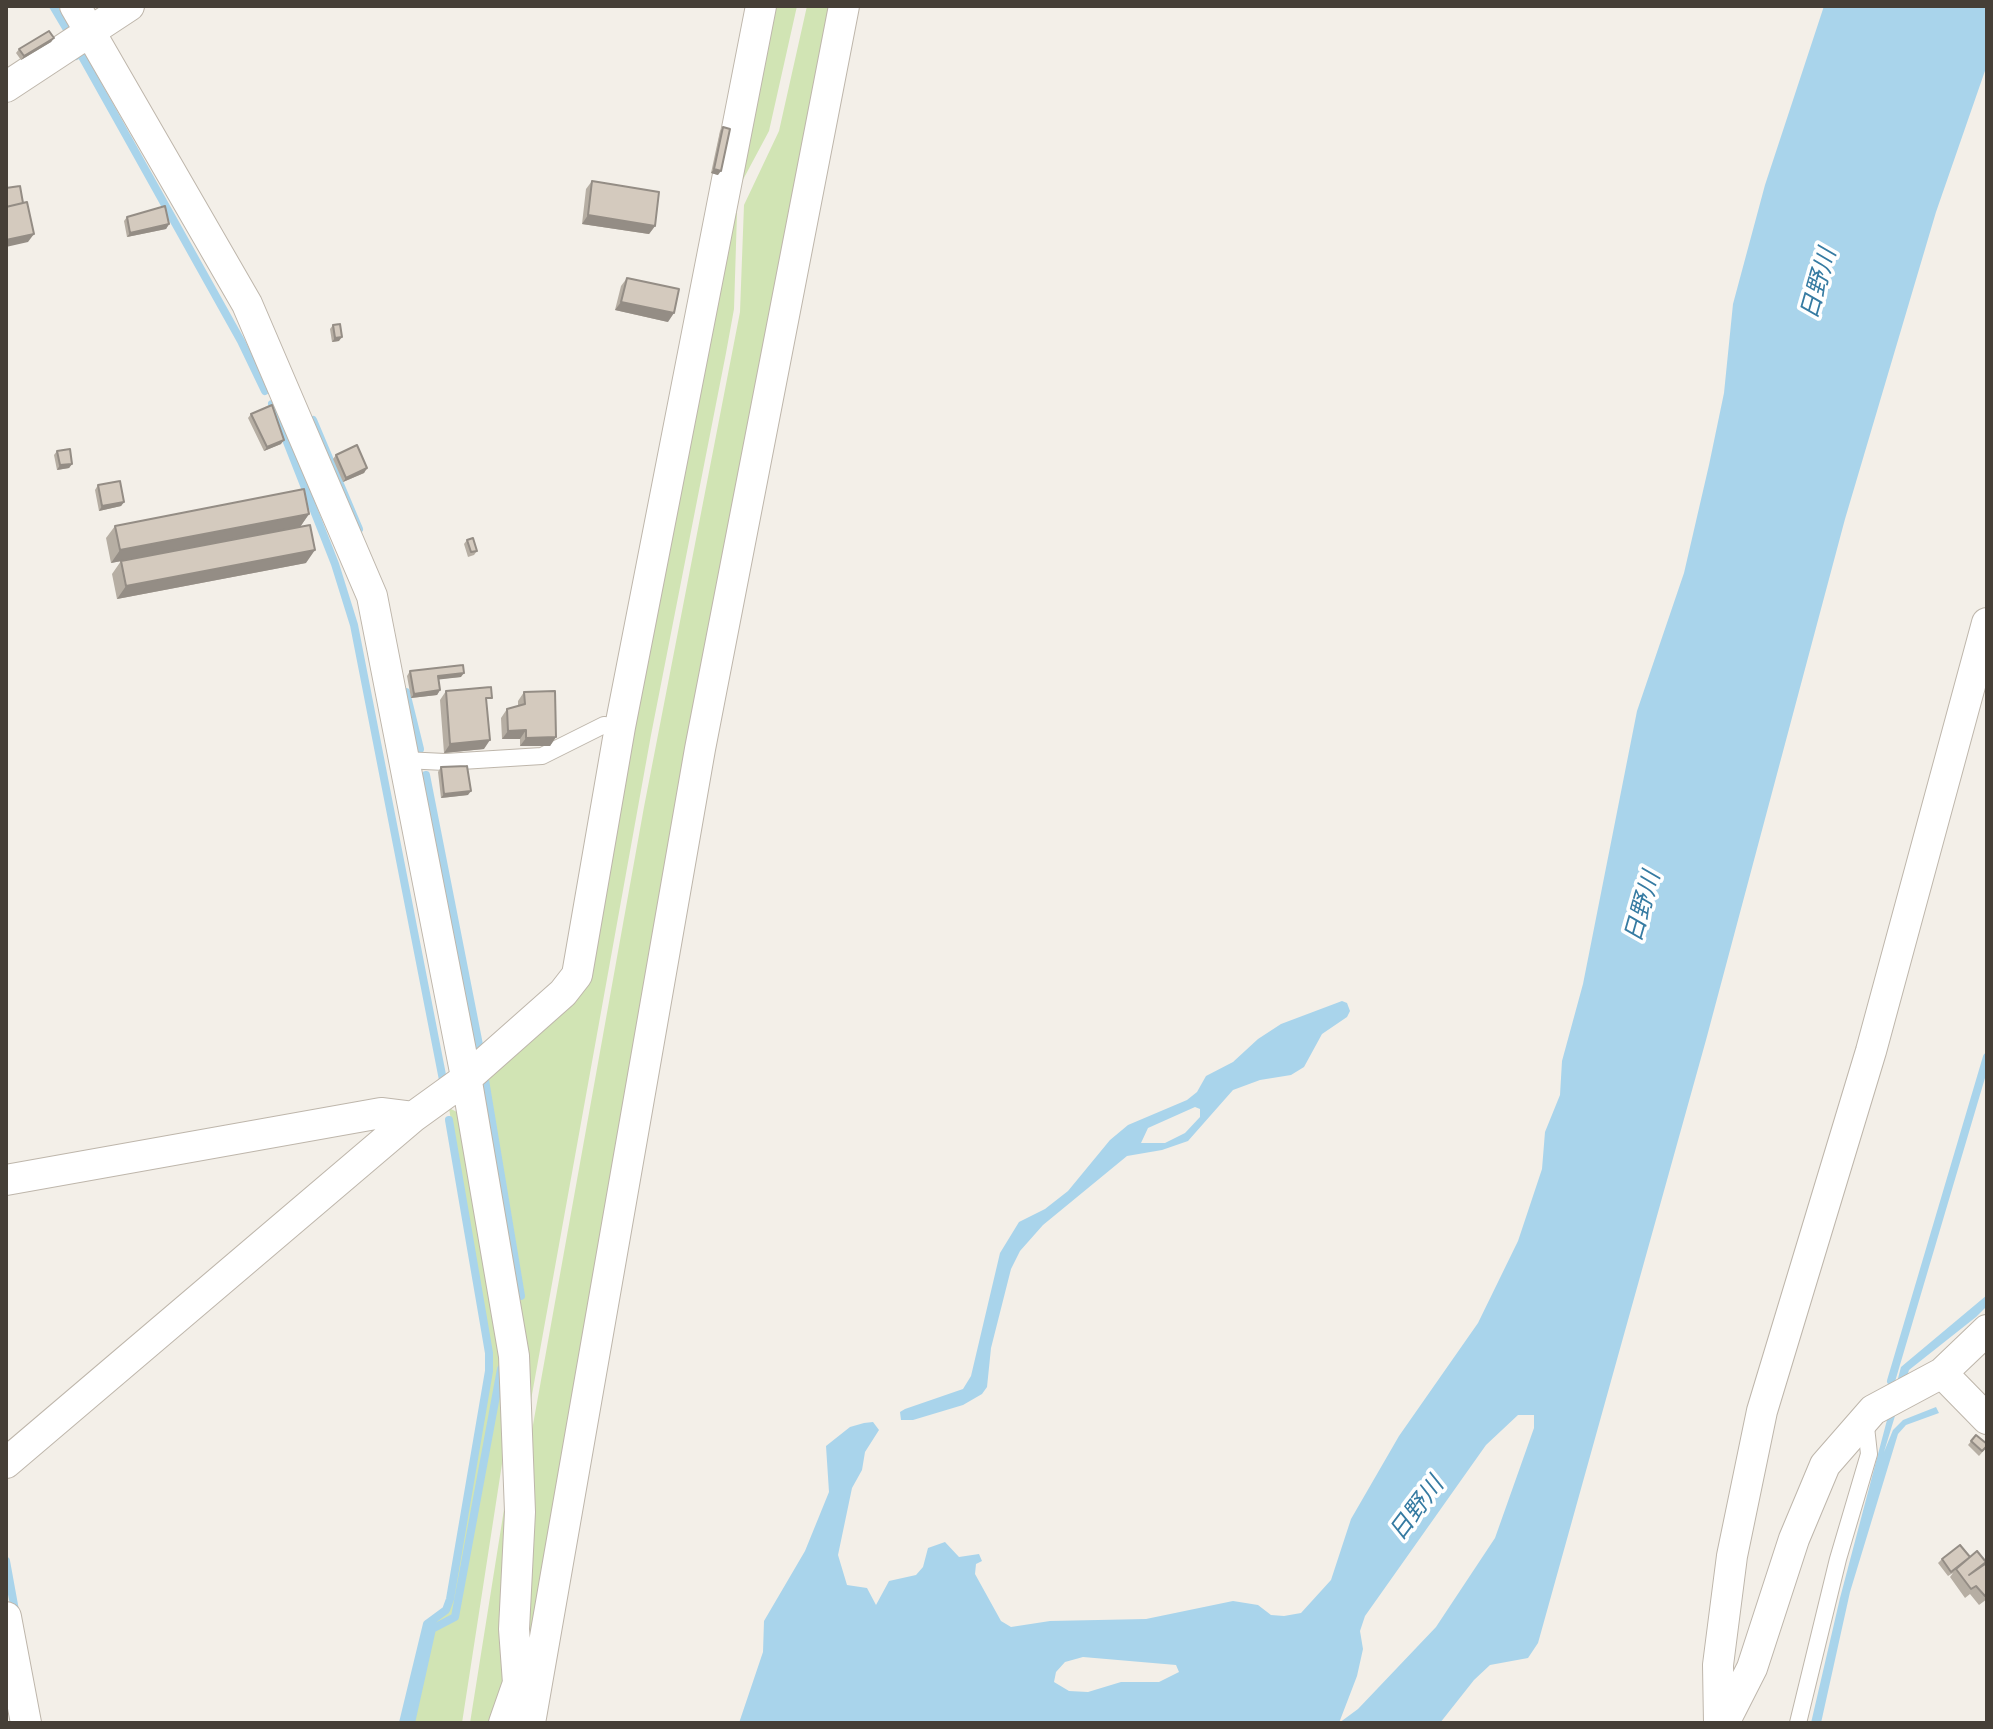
<!DOCTYPE html>
<meta charset="utf-8">
<style>
body{margin:0}
#map{position:relative;width:1993px;height:1729px;overflow:hidden;background:#f3efe8;font-family:"Open Sans",sans-serif}
canvas{display:block}
.frame{position:absolute;inset:0;border:8px solid #463f37;pointer-events:none}
</style>
<div id="map">
<canvas width="1993" height="1729"></canvas>
<div class="frame"></div>
</div>
<script>
const ctx = document.querySelector('canvas').getContext('2d');
ctx.lineJoin = 'round';
function paint(path, color) {
  ctx.fillStyle = color;
  ctx.fill(path, 'evenodd');
}
function toPath(rows) {
  const path = new Path2D();
  for (const r of rows) {
    path.moveTo(r[0], r[1]);
    for (let i = 2; i < r.length; i += 2) path.lineTo(r[i], r[i + 1]);
  }
  return path;
}
function strokePath(path, color, width, dash) {
  ctx.strokeStyle = color;
  ctx.lineWidth = width;
  ctx.lineCap = dash ? 'butt' : 'round';
  ctx.setLineDash(dash || []);
  ctx.stroke(path);
}
function write(font, color, halo, rows, align = 'center') {
  ctx.font = font + ' "Open Sans","Noto Sans JP",sans-serif';
  ctx.lineWidth = 7;
  ctx.setLineDash([]);
  ctx.textBaseline = 'middle';
  ctx.strokeStyle = halo;
  ctx.fillStyle = color;
  for (const [text, x, y, turn = 0] of rows) {
    ctx.save();
    ctx.translate(x, y);
    ctx.rotate((+turn || 0) * Math.PI / 180);
    ctx.textAlign = isNaN(turn) ? turn : align;
    if (halo) ctx.strokeText(text, 0, 0);
    ctx.fillText(text, 0, 0);
    ctx.restore();
  }
}
const green = toPath([
 [766,6,797,6,769,131,738,189],
 [807,6,838,6,531,1652,524,1607,529,1447,644,807,740,312,744,205,779,131],
 [733,212,737,213,734,309,726,353,651,735,531,1400,480,1072,572,992],
 [449,1108,459,1113,479,1201,508,1425,462,1723,404,1723,427,1629,448,1611,451,1598,491,1370],
 [509,1478,507,1676,498,1723,470,1723]
]);
const water = toPath([
 [1824,6,1987,6,1987,65,1936,212,1845,519,1706,1040,1538,1643,1528,1658,1490,1665,1474,1680,1440,1723,739,1723,763,1652,764,1621,805,1551,829,1492,826,1446,850,1427,864,1423,873,1422,879,1430,865,1452,862,1470,852,1488,838,1555,847,1585,867,1588,876,1605,889,1581,916,1575,923,1567,928,1548,945,1542,959,1557,979,1554,982,1561,976,1564,975,1574,1001,1621,1011,1627,1050,1621,1146,1619,1233,1601,1258,1605,1271,1615,1284,1616,1301,1613,1331,1580,1351,1519,1399,1436,1478,1323,1518,1241,1542,1169,1545,1132,1560,1095,1562,1061,1583,984,1637,711,1684,573,1709,465,1724,393,1733,304,1765,185],
 [1518,1415,1534,1415,1534,1428,1495,1538,1436,1627,1358,1709,1339,1723,1357,1676,1363,1649,1360,1631,1365,1616,1486,1445],
 [1083,1657,1176,1665,1179,1672,1159,1682,1121,1682,1088,1692,1069,1691,1054,1682,1056,1672,1065,1662],
 [1342,1001,1347,1003,1350,1011,1347,1017,1322,1034,1304,1067,1291,1075,1260,1080,1233,1090,1188,1141,1162,1150,1127,1156,1043,1225,1020,1251,1011,1269,991,1348,987,1387,982,1394,963,1405,913,1420,901,1420,900,1412,905,1409,963,1389,971,1376,1000,1253,1019,1222,1045,1209,1068,1191,1110,1140,1128,1125,1187,1100,1197,1092,1206,1076,1233,1062,1258,1039,1281,1024],
 [1195,1107,1200,1109,1200,1117,1185,1133,1165,1143,1141,1143,1148,1128],
 [1987,1295,1987,1306,1976,1317,1909,1370,1884,1452,1893,1430,1903,1420,1936,1407,1939,1413,1906,1425,1898,1434,1850,1592,1821,1723,1811,1723,1840,1598,1901,1367]
]);
const stream = toPath([
 [53,6,69,33],
 [76,56,80,53,117,119,241,341,265,391],
 [272,404,335,564,354,625,443,1080],
 [313,420,359,529],
 [406,692,420,749],
 [426,775,481,1055],
 [485,1080,521,1296],
 [1891,1381,1987,1057],
 [6,1561,16,1616],
 [403,1723,427,1624,446,1610,450,1599,489,1371,489,1353,449,1120],
 [411,1723,432,1629,455,1617,501,1369]
]);
const service = toPath([
 [404,760,445,762,542,756,604,725,620,727],
 [1798,1723,1838,1559,1869,1454,1865,1418]
]);
const minor = toPath([
 [75,6,247,304,372,596,467,1082,514,1356,520,1512,514,1629,518,1683,533,1694],
 [6,87,129,6],
 [6,1180,381,1113,413,1117],
 [1942,1373,1987,1419],
 [6,1463,413,1117,467,1078,563,993,577,975,620,727,761,6],
 [6,1617,26,1723],
 [504,1723,518,1683],
 [530,1723,700,749,844,6],
 [1719,1723,1718,1665,1732,1556,1762,1411,1871,1051,1987,623],
 [1724,1723,1752,1668,1794,1539,1825,1465,1873,1410,1942,1373,1987,1330]
]);
const wall = toPath([
 [54,38,51,42,21,60,16,53,19,49],
 [723,127,718,175,711,173,720,131],
 [592,181,655,226,649,234,582,224,586,189],
 [127,217,169,224,166,229,127,237,124,221],
 [627,278,668,322,615,310,621,286],
 [333,325,339,341,332,342,330,329],
 [251,414,281,444,264,451,248,418],
 [57,451,72,464,69,468,57,470,54,455],
 [336,455,367,468,364,473,343,482,333,459],
 [98,485,124,502,121,506,99,511,95,490],
 [309,514,300,527,306,563,117,599,112,574,121,561,111,563,106,538,115,526],
 [467,540,477,551,474,555,468,557,464,544],
 [410,671,461,677,438,679,440,690,437,695,411,698,407,676],
 [446,691,487,706,484,749,444,753,440,700],
 [524,692,556,737,550,746,520,746,520,739,502,739,501,718,507,709,518,706,518,701],
 [441,767,468,795,441,798,438,772],
 [1976,1435,1987,1447,1979,1456,1968,1445],
 [1970,1557,1987,1566,1987,1599,1979,1605,1970,1594,1965,1598,1950,1577,1953,1573,1948,1576,1938,1563,1942,1559]
]);
const shadedWall = toPath([
 [54,38,51,42,21,60,24,56],
 [714,169,721,171,718,175,711,173],
 [588,215,655,226,649,234,582,224],
 [169,224,166,229,127,237,130,233],
 [34,234,28,242,6,247,6,240],
 [621,302,674,313,668,322,615,310],
 [342,337,339,341,332,342,335,338],
 [284,440,281,444,264,451,267,447],
 [72,464,69,468,57,470,60,465],
 [367,468,364,473,343,482,346,478],
 [124,502,121,506,99,511,102,506],
 [309,514,300,527,111,563,120,550],
 [315,550,306,563,117,599,126,586],
 [464,673,461,677,435,680,438,676],
 [440,690,437,695,411,698,414,694],
 [526,730,520,739,502,739,508,731],
 [556,737,550,746,520,746,526,738],
 [490,740,484,749,444,753,450,744],
 [471,791,468,795,441,798,444,794]
]);
const building = toPath([
 [49,31,54,38,24,56,19,49,49,31],
 [723,127,730,129,721,171,714,169,723,127],
 [592,181,659,192,655,226,588,215,592,181],
 [20,186,23,203,6,207,6,188,20,186],
 [27,202,34,234,6,240,6,207,27,202],
 [165,206,169,224,130,233,127,217,165,206],
 [627,278,679,289,674,313,621,302,627,278],
 [340,324,342,337,335,338,333,325,340,324],
 [272,405,284,440,267,447,251,414,272,405],
 [357,445,367,468,346,478,336,455,357,445],
 [70,449,72,464,60,465,57,451,70,449],
 [120,481,124,502,102,506,98,485,120,481],
 [304,489,309,514,120,550,115,526,304,489],
 [310,525,315,550,126,586,121,561,310,525],
 [473,538,477,551,471,552,467,540,473,538],
 [463,665,464,673,438,676,440,690,414,694,410,671,463,665],
 [491,687,492,698,486,698,490,740,450,744,446,691,491,687],
 [555,691,556,737,526,738,526,730,508,731,507,709,525,704,524,692,555,691],
 [467,766,471,791,444,794,441,767,467,766],
 [1976,1435,1987,1444,1987,1446,1982,1451,1971,1441,1976,1435],
 [1960,1545,1970,1557,1951,1572,1942,1559,1960,1545],
 [1977,1551,1986,1562,1969,1575,1985,1564,1987,1566,1987,1595,1985,1596,1976,1586,1971,1589,1956,1569,1977,1551]
]);
const waterNames = [
 ["日野川",1819,284,-74],
 ["日野川",1643,907,-74],
 ["日野川",1417,1509,-53]
];
paint(green, '#d1e4b4');
paint(water, '#a9d4eb');
strokePath(stream, '#a9d4eb', 8);
strokePath(service, '#beb6ab', 18);
strokePath(minor, '#beb6ab', 32);
strokePath(service, '#fff', 16);
strokePath(minor, '#fff', 30);
paint(wall, '#b6aea3');
paint(shadedWall, '#948d85');
paint(building, '#d4cabe');
strokePath(building, '#948d85', 2);
write('italic 24px', '#367ba2', '#fff', waterNames);
</script>
